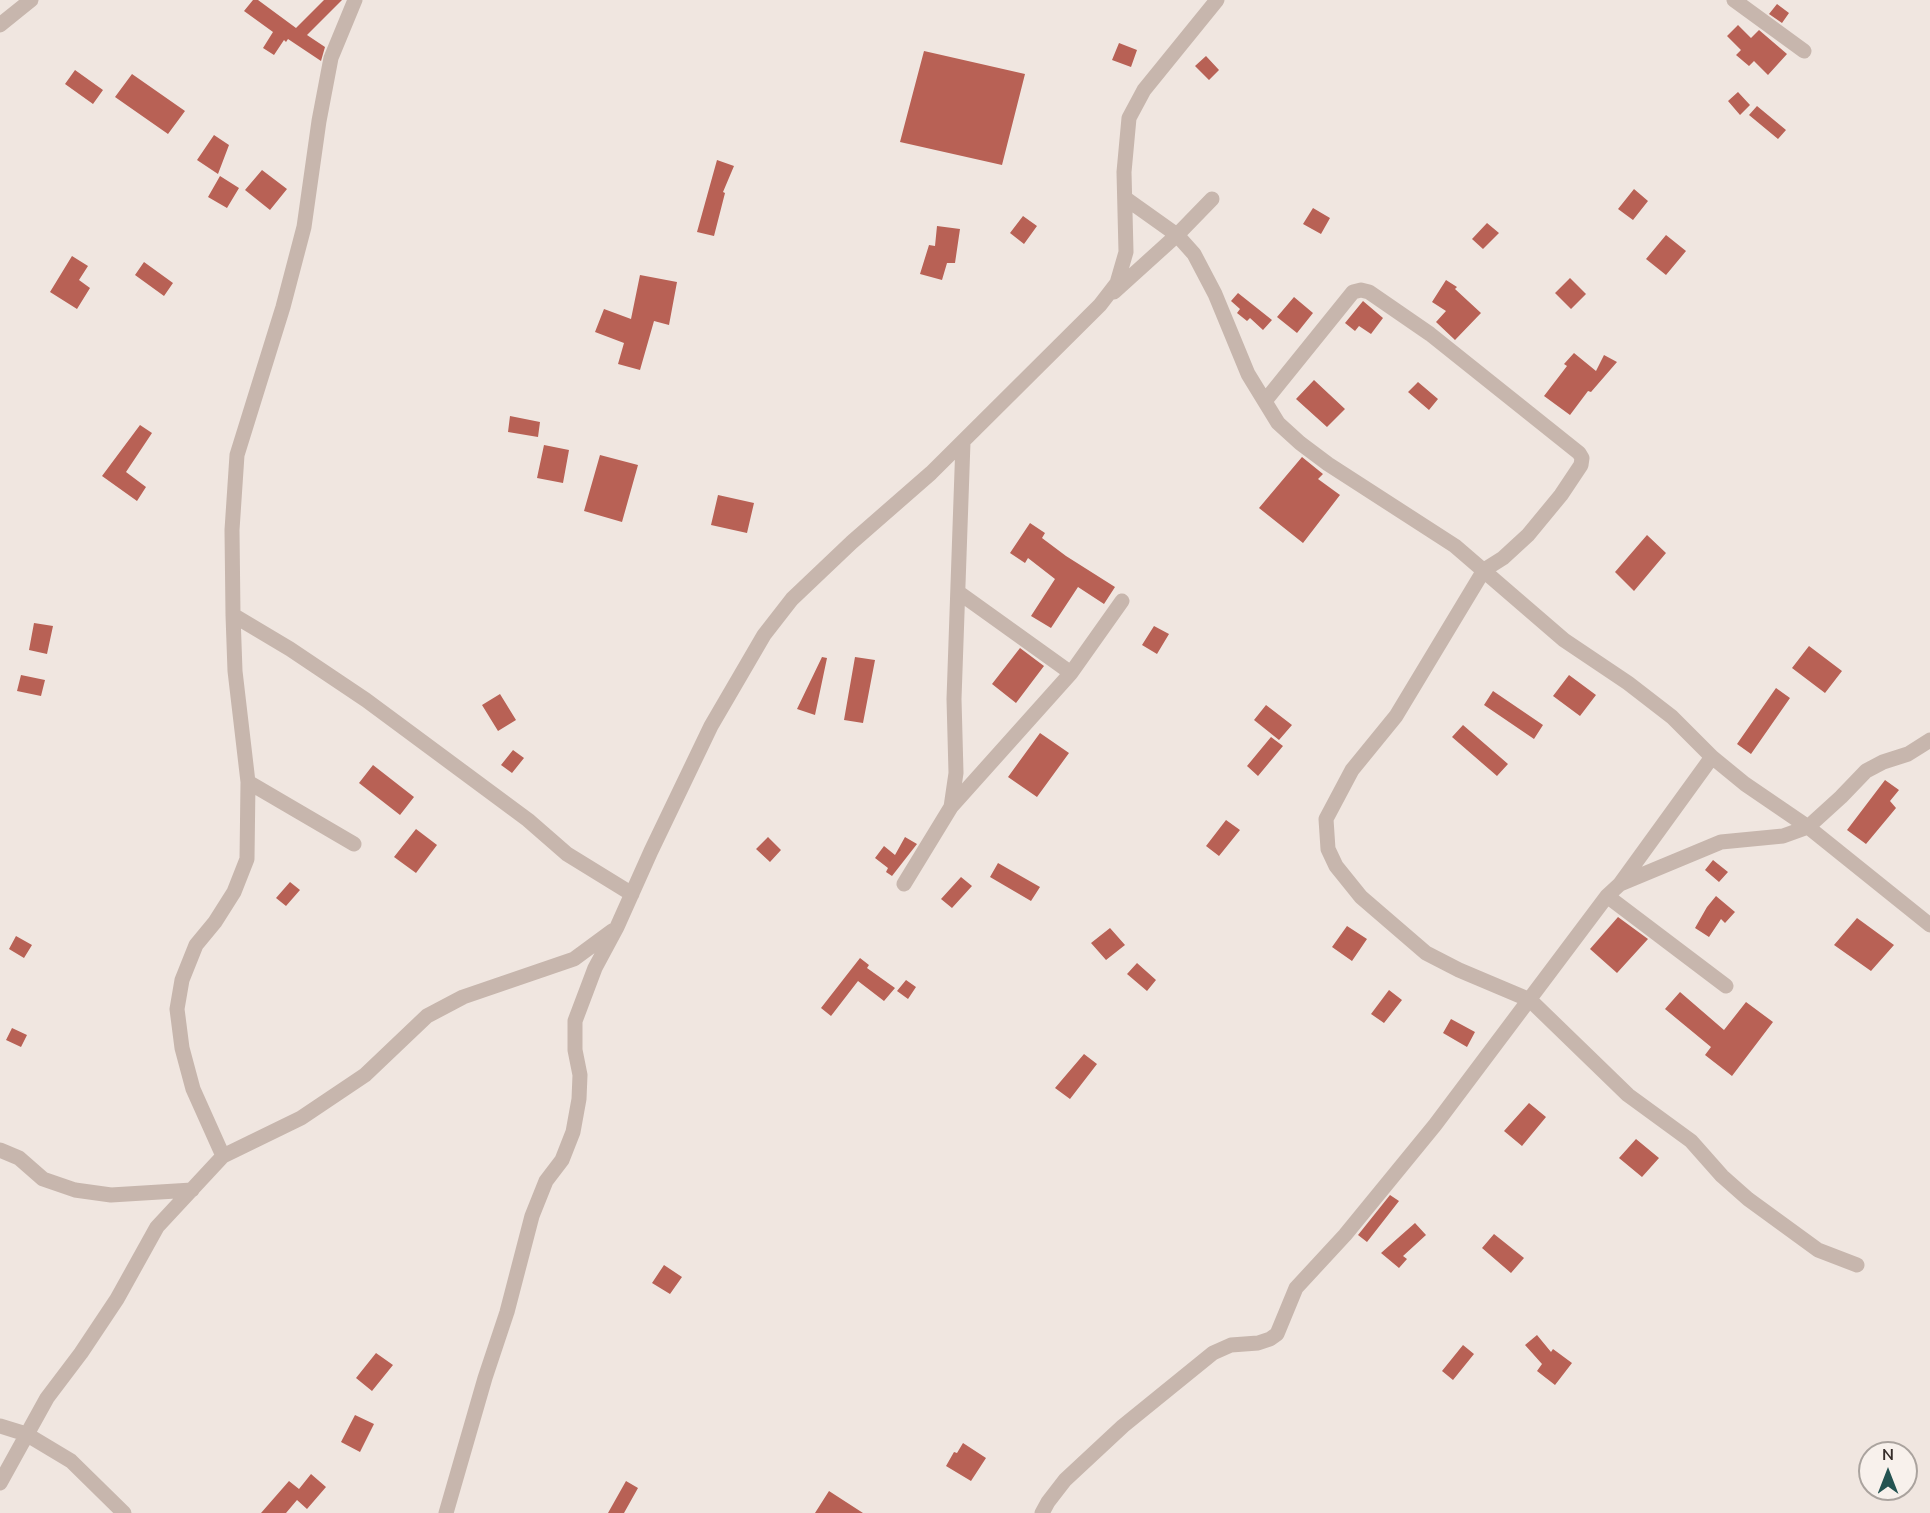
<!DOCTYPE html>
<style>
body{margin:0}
#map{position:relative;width:1930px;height:1513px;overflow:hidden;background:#f0e6e0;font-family:"Nunito Sans",sans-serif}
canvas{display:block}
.north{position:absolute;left:1858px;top:1441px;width:60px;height:60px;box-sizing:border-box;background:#f8f1ec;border:2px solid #aaa39e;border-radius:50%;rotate:0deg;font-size:16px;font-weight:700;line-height:24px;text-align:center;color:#362d2a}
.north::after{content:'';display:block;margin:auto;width:21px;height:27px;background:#245351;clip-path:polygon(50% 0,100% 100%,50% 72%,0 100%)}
</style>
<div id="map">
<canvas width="1930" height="1513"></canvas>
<div class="north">N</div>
</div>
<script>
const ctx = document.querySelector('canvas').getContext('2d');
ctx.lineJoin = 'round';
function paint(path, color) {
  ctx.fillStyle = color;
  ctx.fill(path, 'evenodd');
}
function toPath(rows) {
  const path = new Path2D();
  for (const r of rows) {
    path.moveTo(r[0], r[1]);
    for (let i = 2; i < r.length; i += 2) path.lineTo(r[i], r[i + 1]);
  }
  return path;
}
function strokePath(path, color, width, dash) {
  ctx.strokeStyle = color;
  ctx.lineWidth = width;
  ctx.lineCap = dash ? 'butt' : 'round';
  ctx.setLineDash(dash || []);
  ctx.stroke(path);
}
const building = toPath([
 [253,0,258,0,296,28,324,0,342,0,307,35,325,47,321,61,288,39,286,42,284,40,274,55,263,48,273,32,244,11],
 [1777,4,1789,13,1782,23,1769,14],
 [1738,25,1751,38,1759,30,1787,54,1768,75,1754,61,1749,66,1736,55,1741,50,1727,36],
 [1119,43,1137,50,1131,67,1112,60],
 [924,51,1025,74,1002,165,900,142],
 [1206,56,1219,70,1209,80,1195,66],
 [75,70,103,90,93,104,65,84],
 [132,74,185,111,168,134,115,97],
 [1738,92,1750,105,1740,115,1728,101],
 [1757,106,1786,130,1778,139,1749,115],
 [214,135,229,145,218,174,197,160],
 [717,160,734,166,723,192,725,193,714,236,697,232],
 [262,170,287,189,270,210,245,190],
 [220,176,239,188,227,208,208,197],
 [1634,189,1648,201,1633,220,1618,209],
 [1313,208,1330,218,1321,234,1303,224],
 [1023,216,1037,226,1024,244,1010,233],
 [1487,223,1499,233,1483,249,1472,239],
 [937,226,960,229,955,263,947,263,942,280,920,274,929,245,935,246],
 [1666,235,1686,251,1666,275,1646,259],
 [72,256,88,266,79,280,90,288,77,309,50,292],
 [144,262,173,283,164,296,135,275],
 [640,275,677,282,669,325,654,321,640,370,618,364,624,343,595,332,604,309,631,319],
 [1570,278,1586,294,1571,309,1555,293],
 [1446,280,1457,287,1455,289,1481,313,1455,340,1436,322,1446,311,1432,302],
 [1238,293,1272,320,1263,330,1250,318,1247,321,1237,313,1240,309,1231,301],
 [1294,297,1313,313,1297,333,1277,317],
 [1363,301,1383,318,1371,334,1359,326,1355,331,1345,323],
 [1574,353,1596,371,1604,355,1617,362,1591,392,1588,391,1570,415,1544,396,1567,366,1564,364],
 [1314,380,1345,409,1327,427,1296,399],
 [1418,382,1438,399,1429,410,1408,392],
 [510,416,540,422,538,437,508,432],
 [140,425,152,433,126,472,146,487,137,501,102,476],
 [544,445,569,450,563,483,537,478],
 [600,455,638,465,622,522,584,511],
 [1302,457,1323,474,1318,479,1340,495,1303,543,1259,508],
 [718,495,754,503,747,533,711,525],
 [1030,523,1045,533,1042,538,1066,556,1115,587,1104,604,1078,587,1051,628,1031,616,1055,579,1028,558,1025,563,1010,553],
 [1647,535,1666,553,1634,591,1615,572],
 [34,623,53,626,47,654,29,650],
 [1154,626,1169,634,1157,654,1142,645],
 [1809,646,1842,671,1825,693,1792,668],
 [1020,648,1044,666,1016,703,992,684],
 [822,657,827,658,815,715,797,709],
 [855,657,875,660,863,723,844,720],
 [21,675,45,680,41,696,17,691],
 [1569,675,1596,695,1580,716,1553,696],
 [1776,688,1790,698,1751,754,1737,744],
 [1493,691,1543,725,1534,739,1484,705],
 [500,694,516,720,498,731,482,705],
 [1266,705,1292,725,1279,740,1254,720],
 [1463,725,1508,764,1497,776,1452,737],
 [1040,733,1069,753,1037,797,1008,777],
 [1271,737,1283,746,1258,776,1247,766],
 [513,750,524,758,512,773,501,765],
 [373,765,414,797,400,815,359,783],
 [1885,780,1899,790,1890,801,1896,808,1866,844,1847,830],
 [1226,820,1240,830,1219,856,1206,846],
 [416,829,437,845,416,873,394,857],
 [768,837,781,850,770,862,756,849],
 [905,837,917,844,892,876,886,872,888,868,875,858,884,846,895,855],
 [1713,860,1728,872,1719,882,1705,870],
 [998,863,1040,887,1031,901,990,877],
 [961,877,972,886,952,908,941,899],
 [290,882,300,890,286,906,276,898],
 [1716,896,1735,912,1725,923,1721,919,1709,937,1695,928,1707,907],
 [1618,917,1648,939,1617,973,1590,949],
 [1857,918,1894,945,1871,971,1834,945],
 [1347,926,1367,939,1352,961,1332,947],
 [1110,928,1125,945,1106,960,1091,943],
 [16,936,32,945,24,958,9,949],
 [860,958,869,965,867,968,895,988,884,1001,858,981,831,1016,821,1008],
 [1137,963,1156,980,1147,991,1127,974],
 [906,980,916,987,908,999,897,991],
 [1389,990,1402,1000,1384,1023,1371,1014],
 [1680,992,1724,1030,1746,1002,1773,1022,1732,1076,1705,1055,1711,1047,1665,1009],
 [1451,1019,1475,1032,1467,1047,1443,1033],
 [12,1028,27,1035,21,1047,6,1040],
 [1084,1054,1097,1064,1070,1099,1055,1088],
 [1529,1103,1546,1117,1522,1146,1504,1131],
 [1636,1139,1659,1158,1642,1177,1619,1158],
 [1390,1195,1399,1201,1367,1242,1358,1235],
 [1415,1223,1426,1235,1403,1256,1407,1259,1399,1268,1381,1253],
 [1494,1234,1524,1258,1511,1273,1482,1248],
 [664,1265,682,1277,670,1294,652,1283],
 [1537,1335,1551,1352,1553,1349,1572,1363,1555,1385,1537,1371,1542,1364,1525,1345],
 [1463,1345,1474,1354,1453,1380,1442,1371],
 [376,1353,393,1365,372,1391,356,1378],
 [355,1415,374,1424,360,1452,341,1442],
 [963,1443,986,1458,971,1481,946,1466,954,1452,957,1453],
 [311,1474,326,1487,307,1509,297,1500,286,1513,261,1513,289,1481,299,1489],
 [626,1481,638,1488,624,1513,608,1513],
 [829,1491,863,1513,815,1513]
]);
const street = toPath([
 [1734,0,1804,51],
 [0,25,31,0],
 [1125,198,1177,235,1194,254,1215,294,1248,374,1278,423,1300,443,1328,464,1455,546,1564,640,1628,683,1672,717,1712,757,1745,784,1808,827,1930,925],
 [1114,292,1177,235,1212,199],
 [1265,401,1353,292,1361,290,1369,292,1430,334,1579,453,1582,458,1581,465,1561,495,1528,535,1503,558,1484,570,1396,716,1352,770,1326,819,1328,849,1336,866,1361,897,1426,953,1459,970,1530,1000,1628,1095,1691,1141,1722,1176,1748,1199,1818,1250,1857,1265],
 [958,592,1071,673],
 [233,615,290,649,366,700,528,820,567,854,632,894],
 [248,782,354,844],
 [951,807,1071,673,1122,601],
 [904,884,951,807,956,773,954,699,963,442],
 [1620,884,1721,842,1783,836,1808,827,1841,797,1866,771,1883,762,1908,754,1930,740],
 [1607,896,1726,986],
 [0,1150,19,1158,43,1179,75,1190,111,1195,192,1190],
 [223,1156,193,1089,182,1048,177,1009,182,980,196,945,215,922,234,892,247,859,248,782,235,671,233,615,232,530,237,455,283,307,304,227,319,121,331,58,355,0],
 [0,1426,26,1434,71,1461,124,1513],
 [0,1483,47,1398,81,1353,117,1299,157,1227,223,1156,301,1118,365,1075,427,1016,463,997,574,959,612,931],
 [446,1513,485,1378,507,1312,532,1216,546,1181,562,1160,573,1132,579,1099,580,1075,575,1050,575,1021,595,968,617,927,651,851,711,726,764,635,792,599,852,542,931,473,1100,305,1117,283,1126,252,1124,172,1129,118,1144,90,1217,0],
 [1042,1513,1048,1502,1065,1480,1123,1426,1213,1353,1231,1345,1258,1343,1270,1339,1277,1334,1296,1288,1345,1235,1435,1125,1607,896,1620,884,1712,757]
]);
paint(building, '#b86155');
strokePath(street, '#c7b6ad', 15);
</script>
